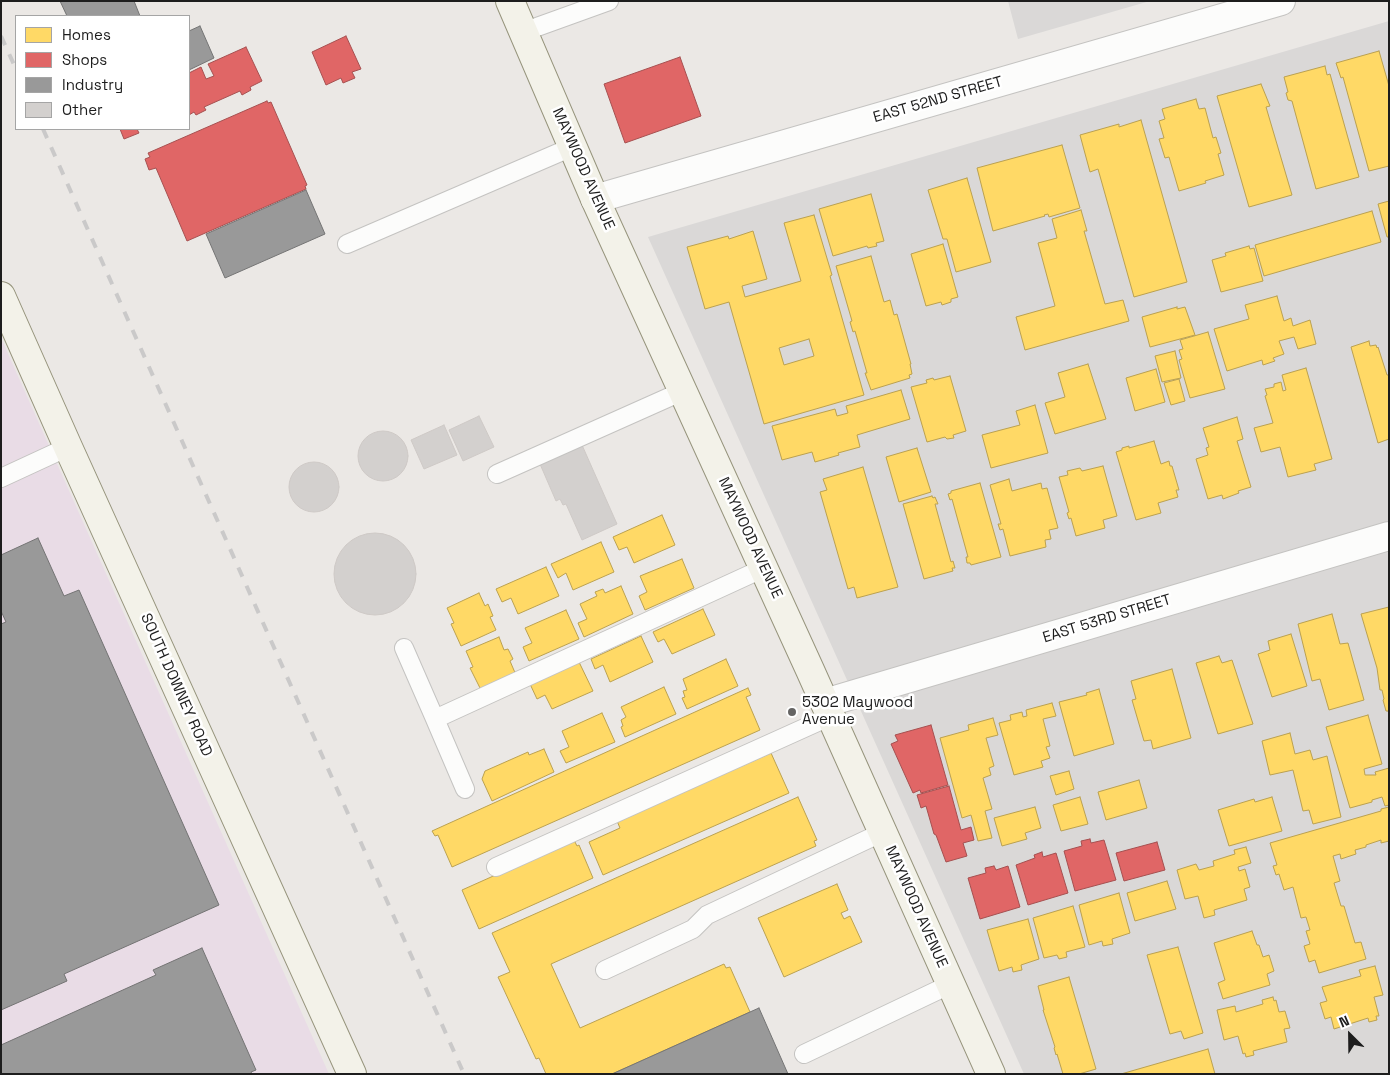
<!DOCTYPE html>
<style>
body{margin:0}
#map{position:relative;width:1390px;height:1075px;overflow:hidden;background:#ebe8e5;font-family:"Space Grotesk",sans-serif}
canvas{display:block}
.frame{position:absolute;inset:0;border:2px solid #1d1d1d;pointer-events:none}
.legend{position:absolute;left:15px;top:15px;width:175px;height:115px;box-sizing:border-box;background:#fff;border:1px solid #a5a5a5;margin:0;padding:6px 9px;list-style:none;font-size:15px;color:#1d1d1d}
.legend li{display:flex;align-items:center;gap:10px;height:25px}
.legend b{width:25px;border:1px solid #a5a5a5}
.north{position:absolute;left:1325px;top:1010px;width:50px;height:50px;-webkit-text-stroke:4px #fff;paint-order:stroke;rotate:337deg;font-size:14px;font-weight:700;line-height:20px;text-align:center;color:#1d1d1d}
.north::after{content:'';display:block;margin:auto;width:18px;height:22px;background:#1d1d1d;clip-path:polygon(50% 0,100% 100%,50% 72%,0 100%)}
</style>
<div id="map">
<canvas width="1390" height="1075"></canvas>
<div class="frame"></div>
<ul class="legend">
<li><b style="height:14px;background:#ffd966"></b>Homes</li>
<li><b style="height:14px;background:#e06666"></b>Shops</li>
<li><b style="height:14px;background:#999"></b>Industry</li>
<li><b style="height:14px;background:#d3d0ce"></b>Other</li>
</ul>
<div class="north">N</div>
</div>
<script>
const ctx = document.querySelector('canvas').getContext('2d');
ctx.lineJoin = 'round';
function paint(path, color) {
  ctx.fillStyle = color;
  ctx.fill(path, 'evenodd');
}
function toPath(rows) {
  const path = new Path2D();
  for (const r of rows) {
    if (r.length === 3) {
      path.moveTo(r[0] + r[2], r[1]);
      path.arc(r[0], r[1], r[2], 0, 2 * Math.PI);
      continue;
    }
    path.moveTo(r[0], r[1]);
    for (let i = 2; i < r.length; i += 2) path.lineTo(r[i], r[i + 1]);
  }
  return path;
}
function strokePath(path, color, width, dash) {
  ctx.strokeStyle = color;
  ctx.lineWidth = width;
  ctx.lineCap = dash ? 'butt' : 'round';
  ctx.setLineDash(dash || []);
  ctx.stroke(path);
}
function write(font, color, halo, rows, align = 'center') {
  ctx.font = font + ' "Space Grotesk",sans-serif';
  ctx.lineWidth = 5;
  ctx.setLineDash([]);
  ctx.textBaseline = 'middle';
  ctx.strokeStyle = halo;
  ctx.fillStyle = color;
  for (const [text, x, y, turn = 0] of rows) {
    ctx.save();
    ctx.translate(x, y);
    ctx.rotate((+turn || 0) * Math.PI / 180);
    ctx.textAlign = isNaN(turn) ? turn : align;
    if (halo) ctx.strokeText(text, 0, 0);
    ctx.fillText(text, 0, 0);
    ctx.restore();
  }
}
const residential = toPath([
 [1008,1,1150,1,1018,39],
 [1389,21,1389,1074,1024,1074,648,237]
]);
const industrial = toPath([
 [1,338,329,1074,1,1074]
]);
const homes = toPath([
 [1379,51,1389,86,1389,166,1369,171,1343,77,1341,78,1336,63,1379,51],
 [1325,66,1327,75,1330,74,1359,177,1316,189,1292,101,1288,100,1286,93,1288,92,1284,77,1325,66],
 [1261,84,1270,106,1266,107,1292,195,1249,207,1217,96,1261,84],
 [1196,99,1199,109,1205,108,1213,138,1216,137,1221,153,1218,154,1224,175,1205,181,1206,183,1179,191,1169,157,1165,158,1159,139,1164,138,1159,121,1165,119,1162,109,1196,99],
 [1141,120,1187,282,1134,297,1098,169,1090,172,1080,135,1119,124,1119,127,1141,120],
 [1062,145,1080,208,1049,217,1048,214,1044,215,1045,216,993,231,977,168,1062,145],
 [967,178,991,262,956,272,947,239,943,239,928,190,967,178],
 [871,194,884,241,876,243,877,246,868,248,867,246,833,256,819,209,871,194],
 [1389,201,1389,237,1387,237,1378,204,1389,201],
 [1081,210,1087,231,1084,231,1105,304,1123,300,1129,321,1025,350,1016,317,1055,306,1038,243,1057,238,1052,219,1081,210],
 [1372,211,1381,242,1264,276,1255,245,1372,211],
 [814,215,832,275,830,276,864,395,764,424,729,302,705,309,687,247,728,236,729,239,753,231,767,279,742,286,745,297,801,281,784,223,814,215],
 [809,339,814,356,784,365,779,348,809,339],
 [943,244,958,297,951,299,951,302,942,305,941,302,926,306,911,254,943,244],
 [1249,246,1250,249,1254,248,1263,281,1221,292,1212,260,1226,256,1225,253,1249,246],
 [871,256,884,302,890,300,894,315,897,314,911,364,910,364,912,374,909,375,910,378,871,390,865,373,867,373,855,331,853,332,850,322,852,321,836,266,871,256],
 [1277,296,1284,321,1291,318,1293,326,1310,320,1316,344,1298,349,1294,337,1279,341,1284,354,1273,358,1275,361,1263,365,1262,360,1227,371,1214,329,1249,319,1245,305,1277,296],
 [1177,307,1177,309,1185,307,1195,335,1150,347,1142,317,1177,307],
 [1208,332,1225,389,1190,398,1179,360,1182,359,1179,350,1183,349,1180,340,1208,332],
 [1369,341,1370,346,1376,345,1377,348,1378,347,1387,375,1389,375,1389,439,1378,443,1351,347,1369,341],
 [1175,351,1181,378,1162,382,1155,356,1175,351],
 [1088,364,1106,419,1055,434,1045,403,1065,397,1058,373,1088,364],
 [1306,368,1332,459,1314,464,1316,470,1288,477,1280,447,1261,452,1254,428,1273,423,1265,396,1267,395,1265,389,1274,387,1274,384,1281,382,1283,391,1286,390,1282,375,1306,368],
 [1156,369,1165,402,1135,411,1126,378,1156,369],
 [950,376,966,431,953,435,954,438,947,439,945,437,927,442,911,387,927,383,926,380,933,378,934,380,950,376],
 [1179,379,1185,401,1171,405,1164,383,1179,379],
 [901,390,910,419,857,435,860,447,838,453,839,455,815,462,812,452,782,460,772,426,835,409,837,416,848,413,846,406,901,390],
 [1035,405,1048,453,991,468,982,435,1020,425,1016,411,1035,405],
 [1237,417,1243,439,1237,441,1251,487,1238,491,1239,493,1223,499,1222,495,1208,499,1196,459,1208,455,1206,448,1209,447,1203,428,1237,417],
 [1154,441,1161,464,1169,461,1170,466,1172,466,1179,490,1176,490,1178,497,1158,503,1161,513,1136,520,1116,452,1122,450,1122,448,1129,446,1129,448,1154,441],
 [917,448,931,492,899,502,886,457,917,448],
 [1103,466,1117,516,1103,520,1105,528,1076,536,1071,518,1069,519,1067,513,1069,512,1059,477,1068,475,1067,471,1080,468,1082,471,1103,466],
 [863,467,898,587,857,598,854,587,848,589,820,492,827,490,823,479,863,467],
 [1009,479,1012,491,1041,483,1042,489,1047,488,1058,528,1049,530,1051,539,1045,540,1046,547,1010,556,1003,529,1000,530,998,524,1001,524,990,485,1009,479],
 [980,483,1001,557,971,565,970,563,967,563,966,557,968,557,952,499,950,500,948,494,951,493,951,491,980,483],
 [932,496,933,498,935,497,938,504,935,504,951,562,953,561,955,568,952,568,953,571,924,579,903,504,932,496],
 [662,515,675,545,634,563,627,547,619,550,613,537,662,515],
 [601,542,614,572,573,590,566,573,558,578,551,564,601,542],
 [682,559,694,588,645,610,639,596,647,592,640,576,682,559],
 [546,567,559,596,518,614,511,598,502,602,496,589,546,567],
 [621,586,633,614,584,637,578,623,587,619,580,604,597,596,595,592,603,589,605,593,621,586],
 [479,593,485,606,488,604,493,616,490,617,496,630,461,646,451,624,454,623,447,608,479,593],
 [1389,607,1389,714,1388,711,1386,711,1383,700,1384,699,1382,690,1380,690,1377,668,1361,614,1389,607],
 [703,609,715,635,672,654,664,639,658,642,653,632,703,609],
 [566,610,579,639,529,661,523,647,532,643,525,628,566,610],
 [1332,614,1340,644,1348,643,1364,700,1329,710,1320,679,1312,681,1298,624,1332,614],
 [1291,634,1307,686,1272,697,1258,654,1270,650,1268,641,1291,634],
 [641,636,653,662,610,682,603,665,595,669,591,659,641,636],
 [499,637,504,650,508,649,513,659,510,661,516,675,481,690,470,668,473,667,466,651,499,637],
 [1219,656,1222,663,1232,660,1253,724,1218,734,1196,663,1219,656],
 [726,659,738,686,687,709,682,698,685,697,683,691,687,690,683,679,726,659],
 [579,662,593,691,552,709,545,695,537,699,530,684,579,662],
 [1172,669,1191,738,1153,749,1151,740,1144,741,1132,700,1136,699,1131,681,1172,669],
 [664,687,676,714,625,737,621,727,623,726,621,720,626,717,621,707,664,687],
 [748,688,751,695,746,697,760,730,452,867,438,835,435,836,432,831,748,688],
 [1099,689,1114,744,1074,756,1059,702,1087,695,1086,693,1099,689],
 [1052,703,1056,716,1043,719,1050,746,1046,747,1050,758,1041,761,1043,767,1014,775,999,723,1011,720,1010,715,1022,712,1023,717,1027,716,1026,710,1052,703],
 [602,713,615,742,566,763,560,751,569,747,562,731,602,713],
 [1368,715,1382,764,1364,769,1365,775,1376,775,1375,772,1389,768,1389,805,1385,806,1382,797,1372,800,1372,802,1350,808,1326,727,1368,715],
 [993,718,998,735,986,738,994,766,989,768,991,775,983,778,992,809,985,811,992,838,978,841,971,815,962,818,940,738,969,730,968,725,993,718],
 [1290,733,1295,754,1310,750,1313,760,1327,756,1341,817,1313,824,1309,810,1303,811,1293,770,1270,775,1262,741,1290,733],
 [544,749,554,772,492,801,482,779,485,771,528,752,529,755,544,749],
 [771,753,789,793,603,875,589,842,620,828,617,821,771,753],
 [1069,771,1074,789,1056,795,1050,776,1069,771],
 [1139,780,1147,808,1106,820,1098,792,1139,780],
 [798,797,817,840,814,841,816,846,551,964,580,1028,724,964,726,968,730,967,750,1012,612,1074,546,1074,539,1058,536,1059,498,977,510,972,492,933,798,797],
 [1080,797,1088,824,1061,831,1053,805,1080,797],
 [1272,797,1282,831,1229,846,1218,810,1254,799,1255,802,1272,797],
 [1035,807,1041,828,1025,833,1027,839,1002,846,994,818,1035,807],
 [1389,807,1389,841,1381,843,1381,840,1366,845,1366,847,1355,850,1356,854,1341,859,1340,854,1333,856,1340,881,1334,883,1341,906,1344,906,1355,943,1361,942,1366,959,1319,973,1315,960,1309,962,1304,946,1310,944,1306,931,1310,930,1306,917,1301,918,1293,887,1284,890,1279,874,1276,875,1273,866,1277,865,1270,843,1381,811,1381,809,1389,807],
 [574,840,577,846,579,845,593,878,479,929,462,890,574,840],
 [1246,847,1251,863,1238,867,1239,871,1245,869,1250,887,1244,889,1247,900,1214,910,1215,915,1204,918,1198,896,1185,899,1177,870,1196,864,1199,870,1214,866,1213,861,1235,854,1234,850,1246,847],
 [1167,881,1176,909,1135,921,1127,893,1167,881],
 [837,884,848,910,841,913,844,919,850,916,862,942,784,977,758,918,837,884],
 [1119,893,1130,933,1112,939,1113,944,1103,946,1102,941,1089,945,1079,905,1119,893],
 [1073,906,1085,947,1066,952,1067,957,1059,959,1057,955,1044,958,1033,918,1073,906],
 [1028,919,1039,959,1021,965,1022,970,1013,972,1012,967,999,971,987,930,1028,919],
 [1252,931,1257,945,1259,945,1263,957,1269,955,1274,971,1267,974,1270,985,1223,999,1218,983,1225,980,1214,943,1252,931],
 [1178,947,1203,1033,1184,1039,1181,1031,1170,1034,1147,955,1178,947],
 [1375,966,1383,995,1374,997,1379,1016,1376,1016,1377,1020,1369,1022,1368,1018,1334,1029,1331,1017,1325,1019,1320,1003,1327,1001,1322,987,1361,976,1359,970,1375,966],
 [1069,977,1096,1069,1079,1074,1063,1074,1057,1054,1056,1055,1054,1048,1055,1047,1043,1010,1044,1010,1038,986,1069,977],
 [1273,997,1274,1001,1276,1000,1279,1012,1285,1011,1290,1028,1284,1029,1287,1042,1253,1051,1254,1055,1246,1057,1245,1053,1243,1054,1238,1036,1224,1040,1217,1010,1235,1006,1236,1012,1263,1004,1262,1000,1273,997],
 [1208,1049,1215,1074,1121,1074,1208,1049]
]);
const shops = toPath([
 [346,36,361,69,352,72,355,78,343,83,341,78,326,85,312,52,346,36],
 [246,47,262,81,250,87,251,90,242,95,240,91,204,107,206,110,196,115,194,112,189,115,189,73,201,67,206,79,214,76,208,64,246,47],
 [680,57,701,116,625,143,604,84,680,57],
 [267,101,268,103,271,102,307,185,305,186,306,189,187,241,156,168,149,170,145,159,150,157,148,153,267,101],
 [120,129,137,129,139,133,124,139,120,129],
 [931,725,948,785,921,793,920,790,913,793,891,744,898,741,895,735,931,725],
 [949,786,961,830,971,827,974,840,963,843,967,856,946,862,936,835,934,834,926,806,921,808,917,795,949,786],
 [1090,839,1091,843,1104,840,1116,880,1075,891,1064,851,1082,846,1081,841,1090,839],
 [1157,842,1165,870,1124,881,1116,853,1157,842],
 [1042,852,1043,857,1056,853,1068,893,1028,905,1016,865,1035,858,1034,855,1042,852],
 [994,866,996,870,1008,866,1020,907,980,919,968,878,986,873,985,868,994,866]
]);
const industry = toPath([
 [60,1,134,1,140,16,67,16,60,1],
 [200,26,214,58,189,70,189,31,200,26],
 [306,190,325,234,225,278,206,234,306,190],
 [38,538,64,596,79,590,219,905,64,974,67,981,1,1010,1,624,6,622,1,611,1,555,38,538],
 [202,948,256,1070,251,1072,252,1074,1,1074,1,1045,156,975,153,970,202,948],
 [759,1008,788,1074,612,1074,750,1012,759,1008]
]);
const building = toPath([
 [479,416,494,447,463,461,449,430,479,416],
 [444,425,457,455,424,469,411,440,444,425],
 [383,456,25],
 [582,445,617,524,582,540,566,504,563,505,560,499,556,501,540,464,582,445],
 [314,487,25],
 [375,574,41]
]);
const lane = toPath([
 [523,32,609,1],
 [347,244,572,147],
 [497,474,683,391],
 [1,478,68,447],
 [404,648,435,719,764,568],
 [435,719,465,789],
 [496,867,831,716],
 [605,970,693,929,707,915,883,832],
 [804,1054,951,984]
]);
const street = toPath([
 [595,199,1281,1],
 [825,703,1389,536]
]);
const secondary = toPath([
 [510,1,595,199,810,670,991,1074],
 [1,296,68,447,352,1074]
]);
const rail = toPath([
 [1,36,16,69],
 [43,129,464,1074]
]);
const markers = [
 [792,712,5,"#656463"]
];
const streetNames = [
 ["EAST 52ND STREET",938,100,-16],
 ["MAYWOOD AVENUE",583,169,66],
 ["MAYWOOD AVENUE",750,538,65],
 ["EAST 53RD STREET",1107,619,-17],
 ["SOUTH DOWNEY ROAD",176,685,66],
 ["MAYWOOD AVENUE",916,907,66]
];
const poiNames = [
 ["5302 Maywood",802,703],
 ["Avenue",802,720]
];
paint(residential, '#dad8d7');
paint(industrial, '#e9dce6');
paint(homes, '#ffd966');
strokePath(homes, '#bba150', 1);
paint(shops, '#e06666');
strokePath(shops, '#a65050', 1);
paint(industry, '#999');
strokePath(industry, '#747474', 1);
paint(building, '#d3d0ce');
strokePath(building, '#cec9c6', 1);
strokePath(lane, '#c4c3c1', 20);
strokePath(street, '#c4c3c1', 30);
strokePath(secondary, '#96947c', 30);
strokePath(lane, '#fcfcfb', 18);
strokePath(street, '#fcfcfb', 28);
strokePath(secondary, '#f3f2e9', 28);
strokePath(rail, '#cac9c9', 4, [10, 10]);
for (const [x, y, r, color] of markers) {
  const dot = new Path2D();
  dot.arc(x, y, r, 0, 2 * Math.PI);
  ctx.fillStyle = color;
  ctx.fill(dot);
  strokePath(dot, '#fff', 2);
}
write('15px', '#1d1d1d', '#fff', streetNames);
write('15px', '#1d1d1d', '#fff', poiNames, 'left');
</script>
